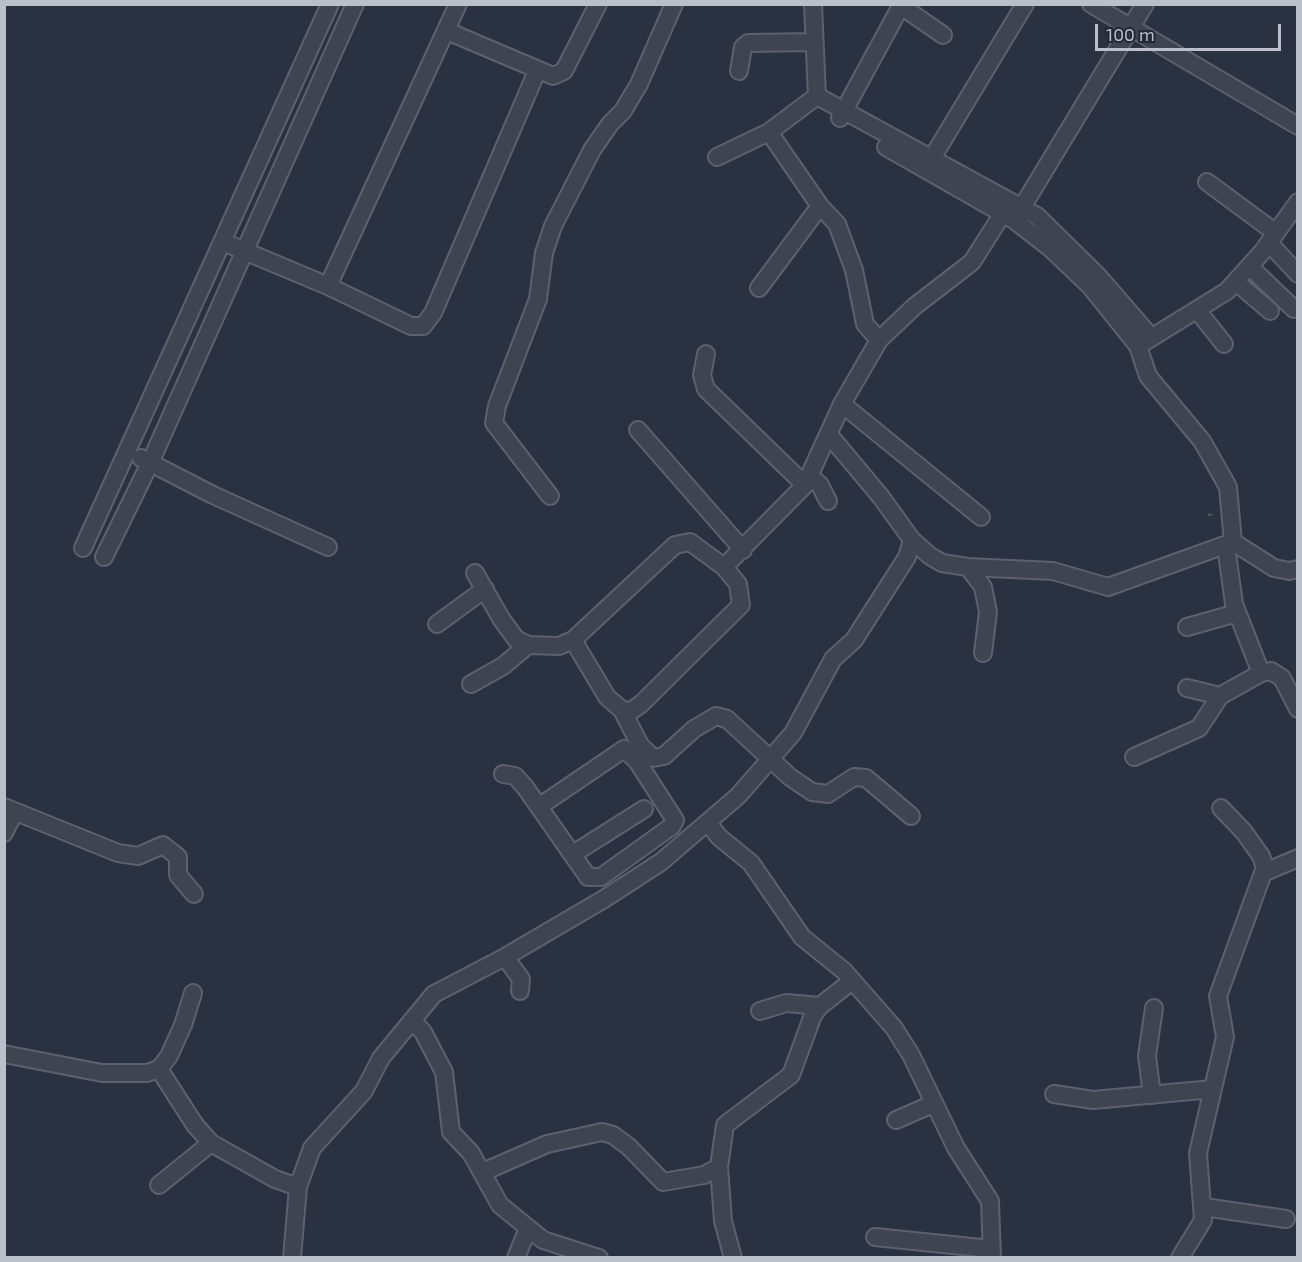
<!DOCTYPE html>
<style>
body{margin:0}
#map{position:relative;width:1302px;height:1262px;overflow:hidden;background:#2a3140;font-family:"Exo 2",sans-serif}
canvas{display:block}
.frame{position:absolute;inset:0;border:6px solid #bbbfca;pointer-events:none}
.scale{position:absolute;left:1095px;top:24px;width:186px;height:27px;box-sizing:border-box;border:3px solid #bbbfca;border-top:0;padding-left:8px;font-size:18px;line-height:21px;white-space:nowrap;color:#bbbfca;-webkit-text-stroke:4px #232836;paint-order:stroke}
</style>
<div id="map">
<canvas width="1302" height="1262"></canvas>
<div class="frame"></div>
<div class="scale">100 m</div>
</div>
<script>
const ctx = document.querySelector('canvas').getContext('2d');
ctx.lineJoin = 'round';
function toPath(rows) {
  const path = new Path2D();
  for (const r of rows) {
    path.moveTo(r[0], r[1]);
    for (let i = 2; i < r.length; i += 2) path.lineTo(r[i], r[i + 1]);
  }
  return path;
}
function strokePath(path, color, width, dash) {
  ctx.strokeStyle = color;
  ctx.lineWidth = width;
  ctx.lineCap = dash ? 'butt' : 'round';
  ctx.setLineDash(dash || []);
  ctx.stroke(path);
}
const path = toPath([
 [1208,515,1217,514]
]);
const minor = toPath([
 [813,4,817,96],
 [1091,4,1298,126],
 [901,6,943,35],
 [447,31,553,76,564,71,598,4],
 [739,71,743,47,748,43,814,42],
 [817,96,1037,216,1099,277,1150,336],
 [817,96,769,132,820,206,837,224,854,270,865,324,879,340],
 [840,118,902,4],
 [886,147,1014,220,1050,248,1090,286,1138,346],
 [717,157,769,132],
 [926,168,1025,4],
 [1207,182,1276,233],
 [1298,202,1263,251,1227,291,1138,346,1148,376,1202,441,1228,487,1233,542,1274,568,1289,571,1298,569],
 [1018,214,1145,4],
 [223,242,328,286,411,326,423,326,433,313,537,71],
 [1269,243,1298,274],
 [1250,267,1294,309],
 [1236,282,1270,311],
 [328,286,458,4],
 [759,288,820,206],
 [1197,310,1224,344],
 [706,354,702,375,706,389,805,485],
 [842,404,981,517],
 [638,430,743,550],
 [830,436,881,497,912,540,930,556,942,563,968,567,1053,571,1108,587,1233,542],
 [141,458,213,495,328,547],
 [810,476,820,485,828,501],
 [550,496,494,423,497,406,538,299,544,253,553,226,592,150,610,124,623,111,639,84,674,4],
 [1226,546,1234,604,1261,673],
 [83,548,330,4],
 [104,557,150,463,355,4],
 [968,567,983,587,988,612,983,653],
 [475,573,502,620,516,639,528,645,559,646,573,640,675,545,690,542,724,567,805,485,842,404,879,340,915,306,972,262,1003,213],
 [437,624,485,589],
 [1187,627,1237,613],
 [573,640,607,697,622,710,631,711,641,704,741,605,738,584,724,567],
 [471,684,503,666,528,645],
 [1187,688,1220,696],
 [622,710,640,745,653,758,664,756,694,729,716,716,727,719,790,777,812,792,828,794,854,777,866,778,911,816],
 [1134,757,1199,728,1220,696,1261,673,1271,671,1282,678,1298,709],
 [503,774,515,776,525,787,588,877,601,877,672,826,675,820,637,761,624,749,540,806],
 [4,807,118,853,138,856,163,845,178,857,178,875,194,894],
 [1221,808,1244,832,1261,856,1266,871],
 [708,823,719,837,751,863,802,937,844,971,894,1028,911,1055,956,1148,990,1201,992,1258],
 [4,833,14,813],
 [573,854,644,809],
 [505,957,521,979,520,991],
 [760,1011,786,1003,820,1006],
 [412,1020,423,1032,444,1072,451,1132,471,1153,500,1205,543,1240,599,1258],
 [4,1054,102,1073,147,1073,159,1069,169,1056,183,1025,193,993],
 [159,1069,195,1125,211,1143,275,1179,298,1187],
 [1054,1094,1093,1100,1213,1089],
 [1152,1095,1147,1056,1154,1008],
 [896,1120,933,1104],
 [483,1172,547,1144,602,1132,613,1135,629,1147,663,1182,704,1175,719,1167],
 [159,1185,211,1143],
 [1204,1207,1286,1219],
 [875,1237,991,1249],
 [292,1258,298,1187,312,1148,364,1091,381,1058,434,994,505,957,604,899,661,862,738,796,793,733,833,659,854,640,907,557,912,540],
 [516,1258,528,1228],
 [733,1258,723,1221,719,1167,725,1125,791,1075,813,1015,820,1006,852,981],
 [1180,1258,1203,1220,1198,1153,1225,1037,1218,996,1263,873,1298,858]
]);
strokePath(minor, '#5c616e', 20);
strokePath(path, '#4c5b60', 2, [4.5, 4.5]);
strokePath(minor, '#3e4450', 16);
</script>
